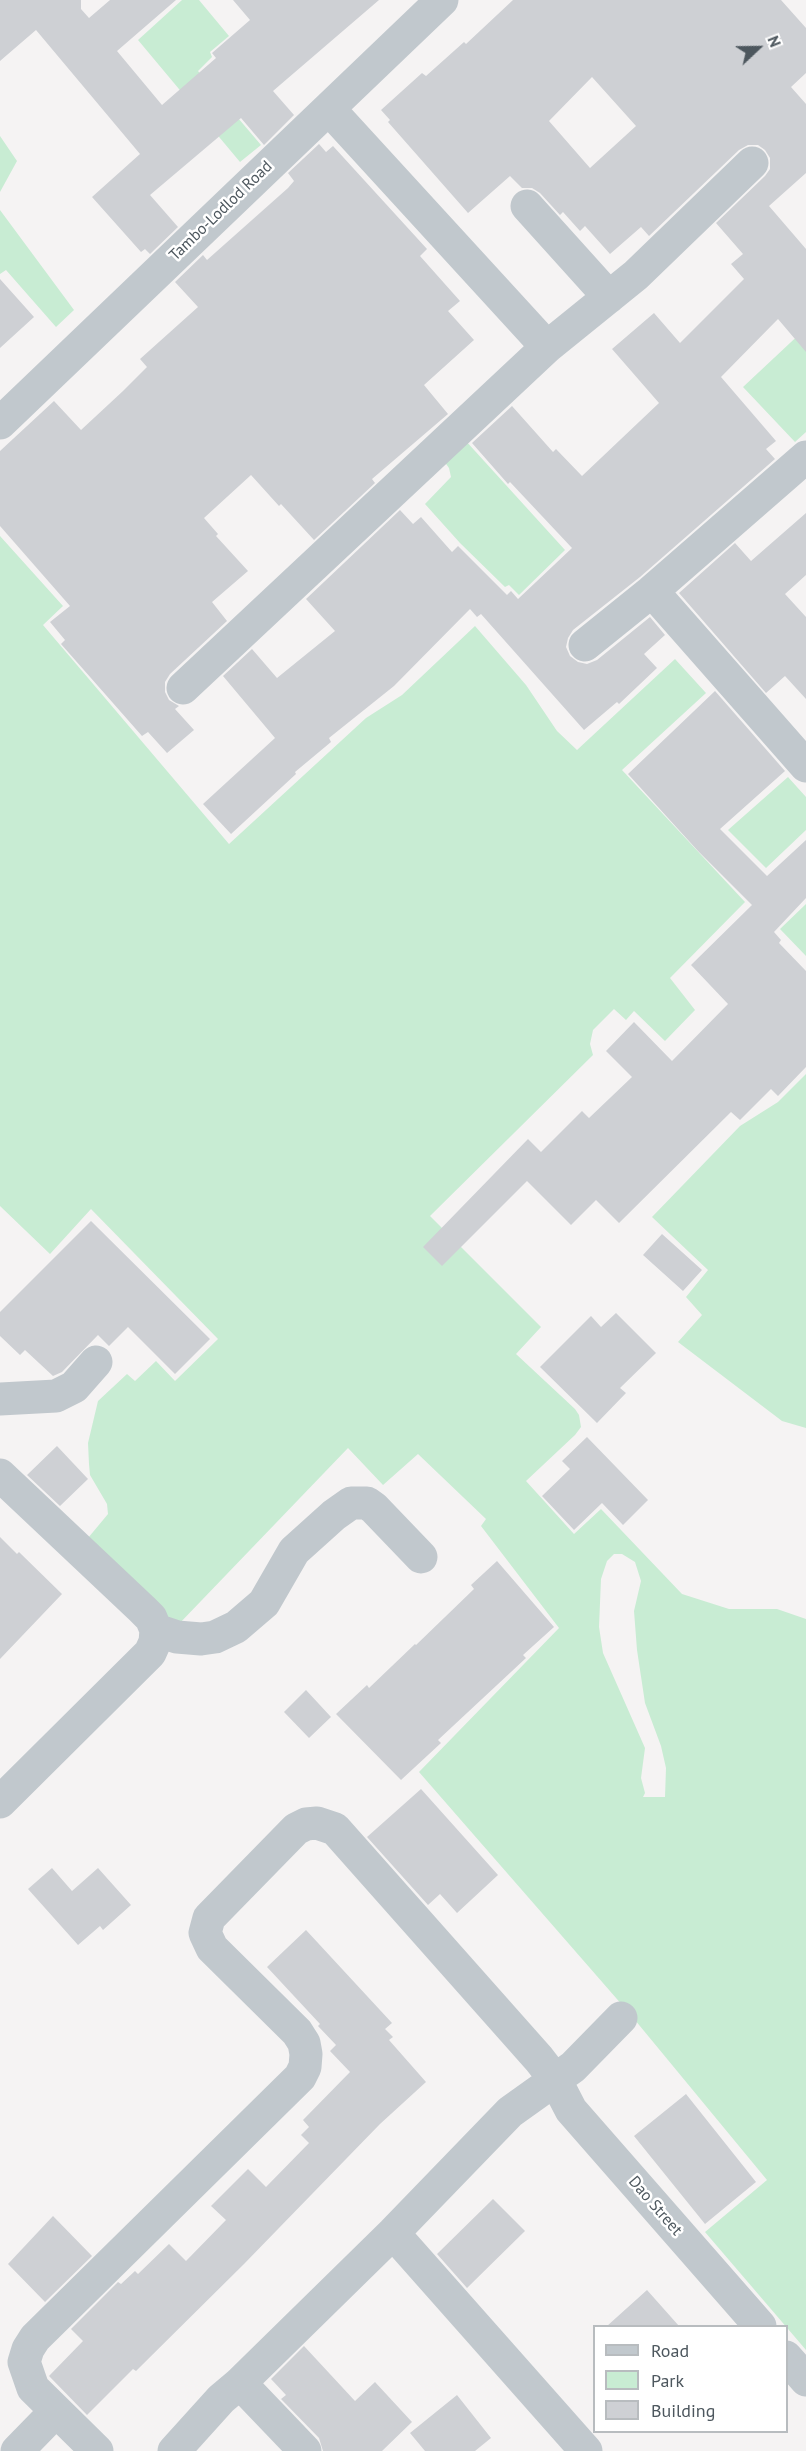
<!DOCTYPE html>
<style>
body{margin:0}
#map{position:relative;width:806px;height:2451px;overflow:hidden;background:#f5f3f3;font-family:"PT Sans",sans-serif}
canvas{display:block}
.legend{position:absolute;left:593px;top:2325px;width:195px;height:108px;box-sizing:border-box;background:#fff;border:2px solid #b8bcbf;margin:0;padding:8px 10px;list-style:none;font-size:18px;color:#4d575e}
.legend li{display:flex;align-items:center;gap:12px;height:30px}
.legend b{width:30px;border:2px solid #b8bcbf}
.north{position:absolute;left:728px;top:18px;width:60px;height:60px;-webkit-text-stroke:4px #fff;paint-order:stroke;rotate:68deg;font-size:16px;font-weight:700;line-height:24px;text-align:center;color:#4d575e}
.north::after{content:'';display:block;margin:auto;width:21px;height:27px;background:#4d575e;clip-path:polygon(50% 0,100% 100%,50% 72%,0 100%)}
</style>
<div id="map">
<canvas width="806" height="2451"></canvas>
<ul class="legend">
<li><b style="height:8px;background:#c1c8cd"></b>Road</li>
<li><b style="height:16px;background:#c8ecd3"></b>Park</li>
<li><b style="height:16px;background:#ced0d4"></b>Building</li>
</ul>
<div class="north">N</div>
</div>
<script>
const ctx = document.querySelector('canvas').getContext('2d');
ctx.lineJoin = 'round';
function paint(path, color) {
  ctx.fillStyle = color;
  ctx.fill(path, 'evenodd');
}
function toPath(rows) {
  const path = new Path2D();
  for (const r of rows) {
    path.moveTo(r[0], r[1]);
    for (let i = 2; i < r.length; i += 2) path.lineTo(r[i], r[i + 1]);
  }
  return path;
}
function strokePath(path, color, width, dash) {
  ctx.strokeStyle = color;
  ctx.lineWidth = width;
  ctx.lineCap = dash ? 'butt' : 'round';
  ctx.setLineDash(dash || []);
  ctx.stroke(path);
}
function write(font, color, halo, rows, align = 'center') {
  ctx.font = font + ' "PT Sans",sans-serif';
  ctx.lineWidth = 5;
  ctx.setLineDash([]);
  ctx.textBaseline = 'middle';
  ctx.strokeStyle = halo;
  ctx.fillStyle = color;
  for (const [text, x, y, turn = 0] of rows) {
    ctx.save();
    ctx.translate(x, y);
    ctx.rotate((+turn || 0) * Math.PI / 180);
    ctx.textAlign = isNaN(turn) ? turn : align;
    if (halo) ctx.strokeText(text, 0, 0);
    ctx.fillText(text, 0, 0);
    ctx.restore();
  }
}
const green = toPath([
 [182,0,199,0,229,36,210,52,212,57,198,71,261,145,240,162,138,40],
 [0,136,17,161,0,192],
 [0,210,74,310,56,327,6,270,0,274],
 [806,328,806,432,795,442,743,387],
 [465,440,565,550,519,595,509,585,505,587,460,543,425,504,451,477,449,468,444,461],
 [0,536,63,606,43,625,229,844,366,718,402,695,475,626,526,685,557,731,577,750,675,659,706,693,622,770,745,902,670,978,695,1010,665,1041,634,1011,626,1020,614,1009,593,1030,590,1044,593,1055,430,1216,541,1327,516,1354,575,1409,579,1415,581,1427,575,1435,526,1481,574,1534,601,1509,682,1594,729,1609,777,1609,806,1619,806,2350,705,2232,767,2180,630,2014,419,1772,559,1628,481,1526,486,1519,418,1454,383,1485,348,1448,177,1626,88,1538,108,1514,107,1504,90,1475,89,1464,88,1443,98,1401,127,1374,135,1381,156,1361,175,1381,218,1339,91,1209,50,1254,0,1206],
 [614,1554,622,1554,635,1562,641,1581,634,1611,637,1650,645,1703,661,1746,666,1768,665,1797,643,1797,645,1793,641,1778,645,1748,603,1653,599,1627,601,1579,607,1561],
 [788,777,806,797,806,830,766,868,728,830],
 [806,904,806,956,780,929],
 [806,1074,806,1428,782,1421,678,1342,702,1315,686,1297,708,1270,652,1217,740,1126,778,1102]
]);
const building = toPath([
 [0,0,81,0,81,9,89,18,110,0,176,0,117,51,162,105,216,58,212,53,250,20,233,0,379,0,273,91,294,115,264,145,241,118,150,195,178,227,150,254,145,249,141,252,92,197,140,154,36,30,0,61],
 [513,0,781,0,806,28,806,73,791,87,806,104,806,173,769,206,806,249,806,352,778,319,721,377,776,441,766,449,775,459,640,577,573,630,568,638,566,647,570,656,578,662,587,664,597,660,650,617,665,635,644,654,657,668,619,704,617,702,584,730,481,614,477,617,470,609,394,686,329,738,331,742,295,772,296,774,231,834,203,804,275,738,223,676,252,649,277,678,335,631,306,599,400,510,413,524,421,517,452,552,458,546,507,595,511,591,518,599,572,548,510,482,508,484,472,443,512,406,553,452,556,449,582,476,659,403,612,349,654,313,680,343,744,279,731,264,743,254,716,223,765,176,770,169,770,158,765,150,758,145,748,145,739,150,649,236,641,227,610,254,585,226,580,231,563,212,560,215,540,193,532,188,522,188,510,176,468,213,388,122,390,120,381,110,422,73,426,76,464,42,466,44],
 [592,77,636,126,590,168,549,121],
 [319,144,326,152,333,146,427,249,420,256,460,301,448,311,474,340,424,385,448,414,372,479,375,483,314,540,281,504,279,506,251,475,204,518,218,534,216,536,248,571,212,602,227,621,170,674,165,682,165,692,169,700,179,706,175,709,194,730,167,753,148,732,142,736,61,644,65,640,50,622,70,606,0,526,0,451,54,401,81,430,123,391,147,367,140,359,198,307,175,282,203,255,207,260,288,188,294,181,288,173],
 [0,279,34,317,0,348],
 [806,513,806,575,785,594,806,617,806,699,785,676,766,693,679,593,735,543,751,561],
 [715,691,785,771,720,829,767,876,806,840,806,898,774,932,781,940,779,943,806,971,806,1067,778,1096,771,1089,740,1120,731,1112,619,1223,596,1200,571,1225,527,1181,442,1266,423,1247,528,1139,541,1152,582,1111,589,1118,632,1077,606,1051,634,1022,672,1061,728,1004,691,965,752,905,698,851,628,774],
 [91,1221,210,1339,175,1374,128,1327,109,1346,98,1335,62,1372,53,1376,25,1350,20,1355,0,1336,0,1312],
 [662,1234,702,1270,683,1291,643,1255],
 [616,1313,656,1353,620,1388,626,1393,597,1423,540,1367,591,1316,601,1327],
 [587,1437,648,1500,623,1525,602,1503,574,1530,542,1496,570,1469,562,1461],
 [57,1446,88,1479,60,1506,27,1475],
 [0,1537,17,1554,19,1552,62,1594,0,1659],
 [497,1561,554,1627,523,1655,526,1658,438,1740,441,1743,401,1780,336,1714,367,1685,369,1688,415,1644,416,1645,474,1589,471,1585],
 [306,1690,331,1717,309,1738,284,1712],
 [421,1789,498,1875,457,1913,440,1894,428,1905,367,1837],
 [52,1868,72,1891,98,1868,131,1905,103,1930,100,1926,78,1945,28,1889],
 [306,1930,392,2023,385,2029,393,2037,389,2040,426,2082,380,2124,244,2264,136,2371,133,2369,87,2415,49,2376,83,2341,71,2329,118,2282,121,2284,135,2271,138,2274,169,2244,186,2261,226,2220,211,2206,248,2169,266,2187,309,2143,301,2135,309,2127,303,2120,350,2072,330,2051,336,2045,318,2026,320,2024,267,1967],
 [686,2094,756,2182,705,2224,634,2136],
 [493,2199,525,2231,467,2288,437,2254],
 [53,2216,92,2256,45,2302,8,2264],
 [647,2290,679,2326,607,2326],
 [304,2346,355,2401,375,2382,412,2422,382,2451,323,2451,319,2438,281,2399,286,2395,271,2379],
 [457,2395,491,2438,475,2451,425,2451,410,2433]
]);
const minor = toPath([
 [329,109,547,347],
 [527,206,609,297],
 [0,423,442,0],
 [652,591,806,766],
 [585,645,652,591,806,457],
 [183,688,547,347,636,275,752,163],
 [0,1399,56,1396,74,1387,96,1362],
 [0,1475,142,1609,151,1618,156,1630,155,1642,150,1653,0,1802],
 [156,1630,177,1637,201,1639,215,1637,236,1627,264,1603,294,1551,334,1515,351,1503,367,1503,374,1508,421,1557],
 [393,2233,586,2451],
 [786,2357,806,2380],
 [240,2383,305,2451],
 [17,2451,55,2412],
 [97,2451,33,2388,24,2362,28,2349,35,2338,300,2077,305,2067,306,2054,304,2043,297,2032,212,1948,205,1933,209,1918,296,1829,306,1824,317,1823,335,1829,539,2059,556,2081,571,2110,760,2326],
 [174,2451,221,2399,240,2383,393,2233,510,2112,573,2067,621,2018]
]);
const streetNames = [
 ["Tambo-Lodlod Road",221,211,-44],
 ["Dao Street",655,2206,49]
];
paint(green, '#c8ecd3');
paint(building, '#ced0d4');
strokePath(minor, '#c1c8cd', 33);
write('16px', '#4d575e', '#fff', streetNames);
</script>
